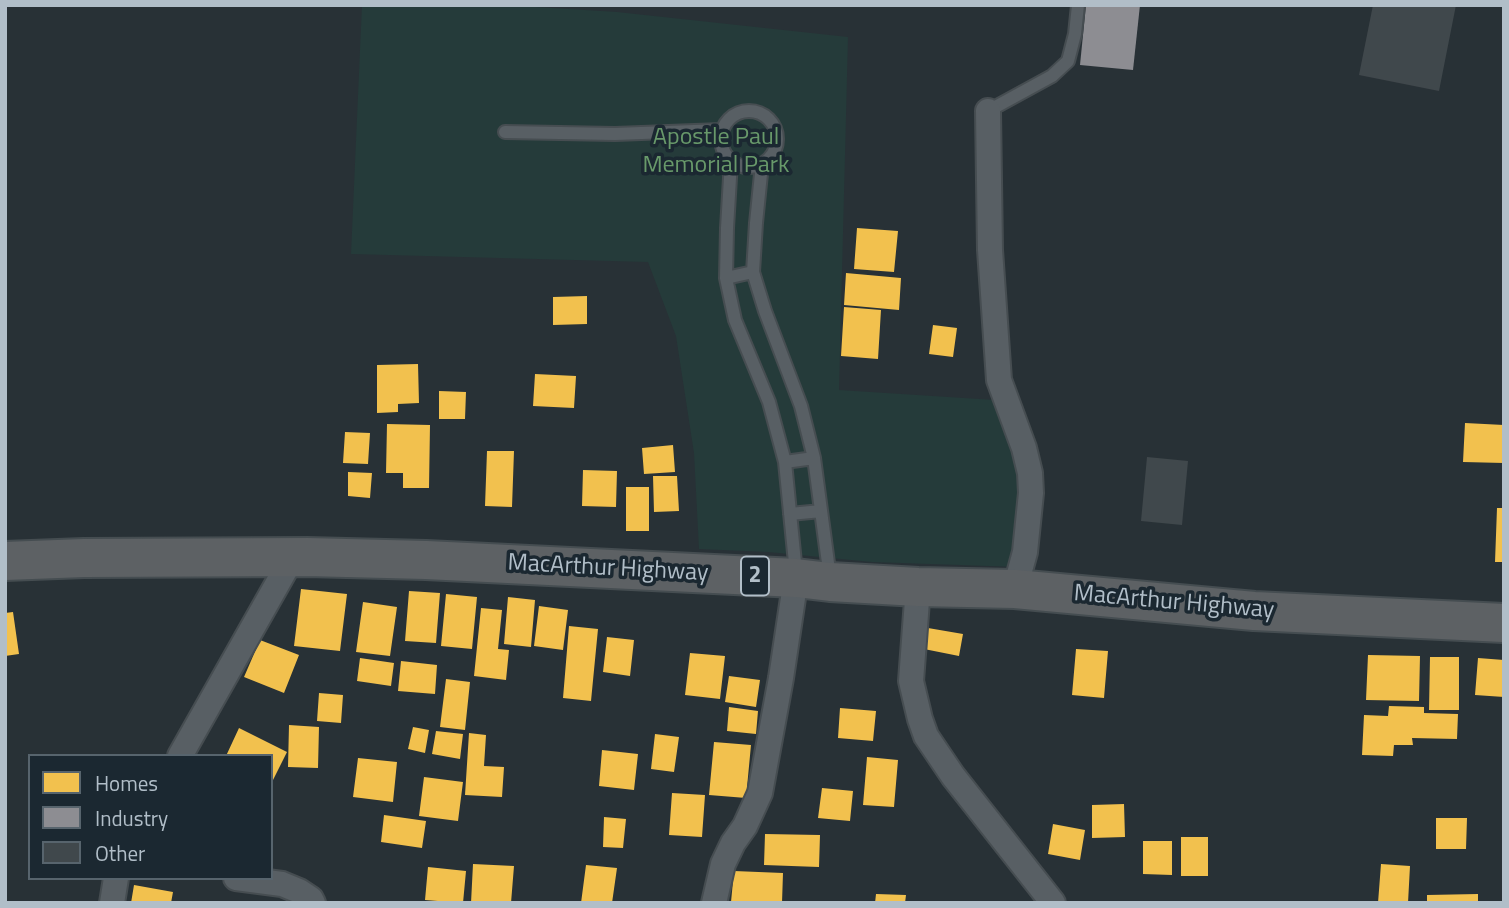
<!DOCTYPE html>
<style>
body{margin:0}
#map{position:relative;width:1509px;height:908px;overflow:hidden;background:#283136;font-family:"Titillium Web",sans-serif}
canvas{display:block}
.frame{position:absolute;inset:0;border:7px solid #b1bec8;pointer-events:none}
.legend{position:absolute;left:28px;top:754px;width:245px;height:126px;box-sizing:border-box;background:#1b2831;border:2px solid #57646d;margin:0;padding:9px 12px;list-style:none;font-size:21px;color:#b1bec8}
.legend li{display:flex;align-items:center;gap:14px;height:35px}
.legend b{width:35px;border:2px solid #57646d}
</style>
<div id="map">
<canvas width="1509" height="908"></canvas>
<div class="frame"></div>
<ul class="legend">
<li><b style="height:19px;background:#f2c14e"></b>Homes</li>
<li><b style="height:19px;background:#8d8d92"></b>Industry</li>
<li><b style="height:19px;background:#40484c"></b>Other</li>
</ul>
</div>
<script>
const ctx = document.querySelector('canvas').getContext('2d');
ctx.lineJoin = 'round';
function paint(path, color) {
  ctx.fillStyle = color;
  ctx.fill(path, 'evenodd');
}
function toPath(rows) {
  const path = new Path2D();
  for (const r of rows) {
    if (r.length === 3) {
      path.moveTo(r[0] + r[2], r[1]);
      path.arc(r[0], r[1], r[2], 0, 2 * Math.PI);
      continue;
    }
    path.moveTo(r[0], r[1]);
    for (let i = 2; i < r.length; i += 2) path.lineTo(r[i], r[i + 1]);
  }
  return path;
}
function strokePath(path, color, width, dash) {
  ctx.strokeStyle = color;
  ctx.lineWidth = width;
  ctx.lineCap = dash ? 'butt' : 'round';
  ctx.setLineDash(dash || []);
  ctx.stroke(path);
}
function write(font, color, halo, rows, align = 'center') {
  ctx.font = font + ' "Titillium Web",sans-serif';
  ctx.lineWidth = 7;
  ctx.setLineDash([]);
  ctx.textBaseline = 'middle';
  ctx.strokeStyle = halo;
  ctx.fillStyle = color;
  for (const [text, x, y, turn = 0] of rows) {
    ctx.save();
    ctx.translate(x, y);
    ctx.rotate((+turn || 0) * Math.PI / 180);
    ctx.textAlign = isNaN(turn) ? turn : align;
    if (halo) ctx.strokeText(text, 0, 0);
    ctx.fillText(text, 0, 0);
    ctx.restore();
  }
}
const green = toPath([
 [362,5,504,5,617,12,848,37,839,390,995,400,1023,470,1018,567,872,562,768,552,699,549,694,453,676,336,648,262,351,254]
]);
const homes = toPath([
 [857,228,898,231,894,272,854,269],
 [846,273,901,278,899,310,844,305],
 [587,296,587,324,553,325,553,297],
 [844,307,881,310,878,359,841,356],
 [933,325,957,328,953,357,929,354],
 [418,364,419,403,398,404,398,412,377,413,377,365],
 [535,374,576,376,574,408,533,406],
 [439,391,466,392,465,419,439,419],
 [1465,423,1504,425,1504,463,1463,462],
 [387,424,430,425,429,488,403,488,403,473,386,473],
 [345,432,370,433,368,464,343,463],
 [673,445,675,472,644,474,642,448],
 [487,451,514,451,512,507,485,506],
 [583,470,617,471,616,507,582,506],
 [348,472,372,473,370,498,348,496],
 [653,476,677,476,679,511,654,512],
 [626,487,649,487,649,531,626,531],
 [1497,508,1504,508,1504,562,1495,562],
 [301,589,347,594,340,651,294,646],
 [409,591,440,593,436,643,405,641],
 [446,594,477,597,472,649,441,646],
 [508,597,535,600,531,647,504,644],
 [363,602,397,607,390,656,356,652],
 [539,606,568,610,563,650,534,646],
 [481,608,502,610,498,649,509,650,506,680,474,676],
 [13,612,19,654,5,656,5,613],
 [569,626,598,629,591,701,563,698],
 [928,628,963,634,959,656,924,649],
 [607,637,634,640,630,676,603,672],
 [260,640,299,655,284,693,244,677],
 [1076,649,1108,651,1104,698,1072,695],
 [690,653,725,656,720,699,685,695],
 [1368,655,1420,656,1419,701,1366,700],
 [1430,657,1459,657,1459,710,1429,710],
 [360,658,394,663,391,686,357,681],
 [1478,658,1504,660,1504,697,1475,695],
 [401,661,437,665,435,694,398,691],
 [729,676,760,680,756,707,725,702],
 [446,679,470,682,465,730,440,727],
 [319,693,343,695,341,723,317,721],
 [1389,706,1424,707,1424,713,1458,714,1457,739,1412,738,1413,745,1394,745,1393,756,1362,755,1364,715,1388,716],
 [729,707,758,711,756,734,727,731],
 [840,708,876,711,873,741,838,738],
 [289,725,319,727,318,768,288,767],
 [413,727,429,730,425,753,408,749],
 [239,728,287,752,271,784,271,756,226,756],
 [436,731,463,734,460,759,432,754],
 [469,733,486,735,484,766,504,767,502,797,465,795],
 [655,734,679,737,674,772,651,769],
 [714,742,751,745,746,798,709,795],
 [602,750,638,754,634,790,599,786],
 [867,757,898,760,894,807,863,805],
 [358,758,397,762,393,802,353,797],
 [424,777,463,782,458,821,419,816],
 [822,788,853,791,850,821,818,818],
 [672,793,705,795,702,837,669,835],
 [1124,804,1125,837,1092,838,1092,805],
 [384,815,426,821,422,848,381,842],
 [604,817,626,819,623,848,603,847],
 [1436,818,1467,818,1466,849,1436,849],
 [1053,824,1085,830,1080,860,1048,854],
 [765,834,820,835,819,867,764,865],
 [1181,837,1208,837,1208,876,1181,876],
 [1143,841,1172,841,1172,875,1143,874],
 [473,864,514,866,511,903,471,903],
 [1381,864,1410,866,1408,903,1378,903],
 [586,865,617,868,612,903,581,903],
 [428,867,466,871,463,903,425,900],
 [734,871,783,873,782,903,731,902],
 [134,885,173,892,171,903,131,903],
 [876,894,906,895,905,903,875,903],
 [1478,894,1478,903,1427,903,1427,895]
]);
const industry = toPath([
 [1086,5,1140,5,1133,70,1080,65]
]);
const building = toPath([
 [1373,5,1456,5,1439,91,1359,75],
 [1147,457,1188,461,1182,525,1141,521]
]);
const lane = toPath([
 [749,139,28],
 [988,111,1052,76,1068,61,1075,34,1078,5],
 [505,132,615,134,721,130],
 [731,161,727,228,726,278,735,320,769,402,785,462,796,573],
 [762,164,756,223,753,272,765,311,801,406,814,458,830,578],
 [726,278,753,272],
 [785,462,814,458],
 [790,514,821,511]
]);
const street = toPath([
 [988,111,990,250,999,380,1024,448,1030,473,1031,493,1025,552,1015,589],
 [918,587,911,681,920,719,926,736,953,776,1053,903],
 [180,756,292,558],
 [236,878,282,884,299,891,311,899,313,903],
 [112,903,116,878],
 [714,903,723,864,733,843,745,826,760,793,781,678,796,578]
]);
const highway = toPath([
 [5,561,84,558,307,557,426,560,796,578,830,582,918,587,1015,589,1254,611,1504,623]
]);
const shields = [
 [755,576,28]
];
const shieldNames = [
 ["2",755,576]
];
const parkNames = [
 ["Apostle Paul",716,138],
 ["Memorial Park",716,166]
];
const streetNames = [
 ["MacArthur Highway",608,569,3],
 ["MacArthur Highway",1174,603,5]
];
paint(green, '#253b3a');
paint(homes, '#f2c14e');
paint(industry, '#8d8d92');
paint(building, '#40484c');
strokePath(lane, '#464d51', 16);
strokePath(street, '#464d51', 28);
strokePath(highway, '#454d51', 42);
strokePath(lane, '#585f64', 12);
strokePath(street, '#585f64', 24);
strokePath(highway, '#5d6164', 38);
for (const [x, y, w] of shields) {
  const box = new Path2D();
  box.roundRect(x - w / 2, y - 19.5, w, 39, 5);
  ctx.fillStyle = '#1b2831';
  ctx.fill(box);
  strokePath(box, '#b1bec8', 2);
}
write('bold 23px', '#b1bec8', null, shieldNames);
write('24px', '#68996a', '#1b2831', parkNames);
write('24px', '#b1bec8', '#1b2831', streetNames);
</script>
